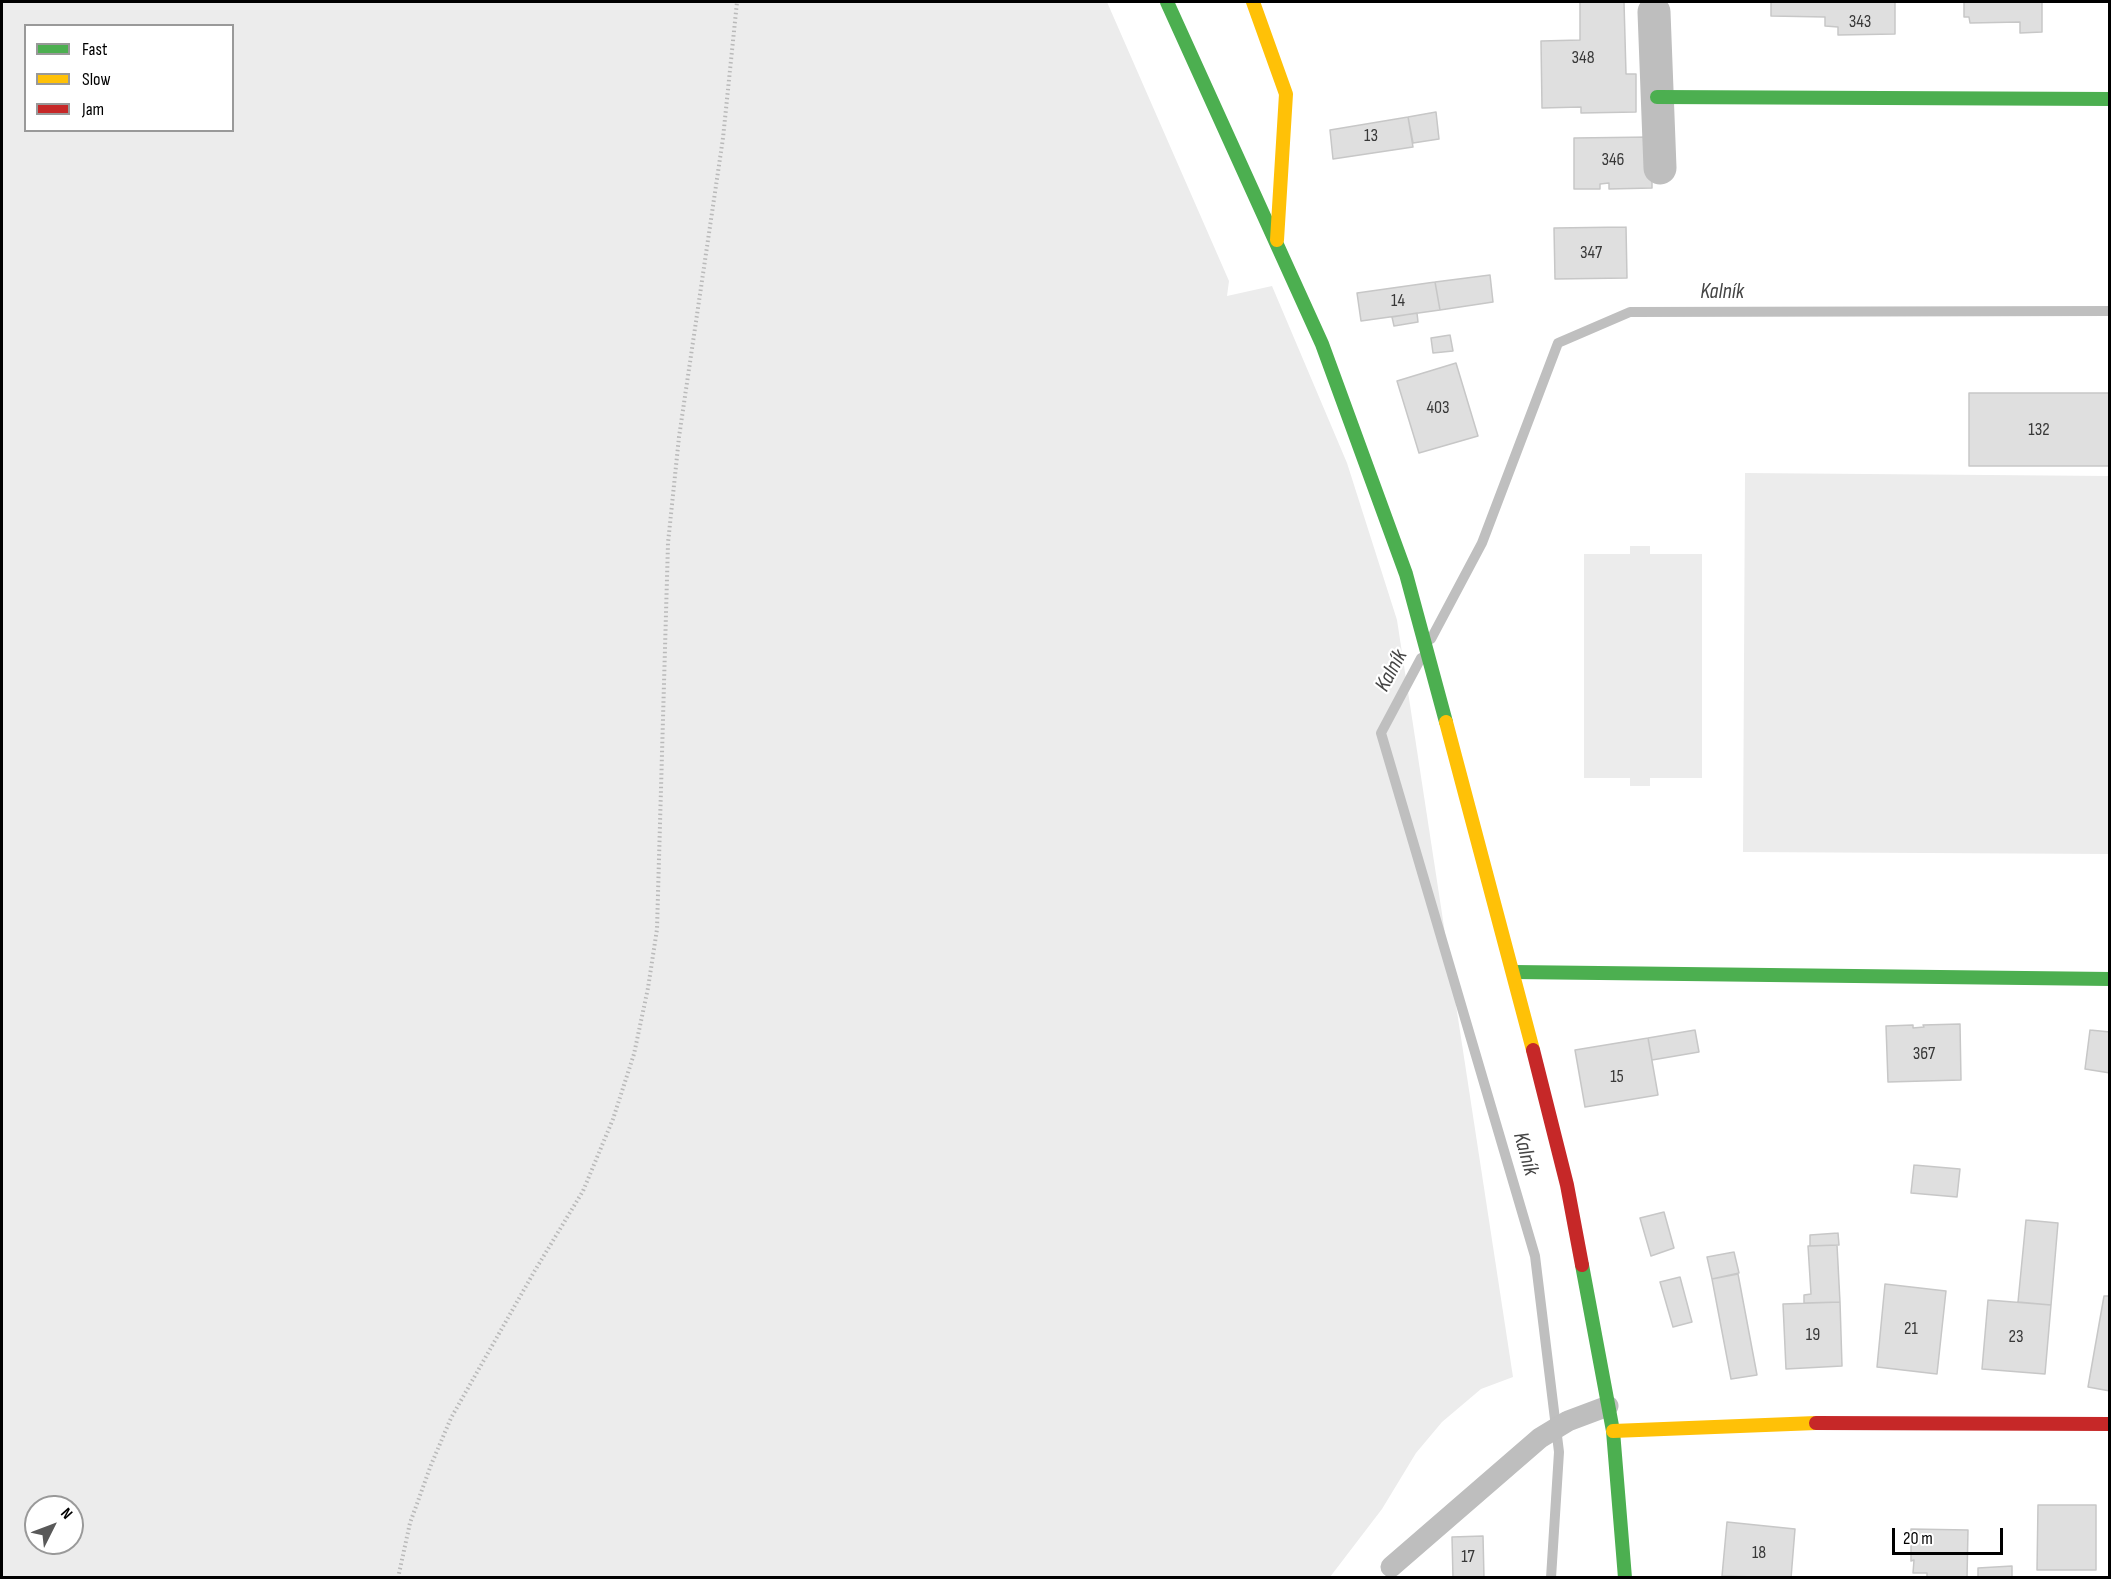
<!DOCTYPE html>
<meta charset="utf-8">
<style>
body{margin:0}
#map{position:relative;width:2111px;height:1579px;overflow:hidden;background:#fff;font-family:"Sofia Sans Condensed",sans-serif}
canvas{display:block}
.frame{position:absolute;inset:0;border:3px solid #000;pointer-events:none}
.legend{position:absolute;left:24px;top:24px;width:210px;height:108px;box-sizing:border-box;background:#fff;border:2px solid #999;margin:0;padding:8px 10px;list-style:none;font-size:18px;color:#000}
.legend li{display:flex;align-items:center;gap:12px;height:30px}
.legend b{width:30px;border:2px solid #999}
.north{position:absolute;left:24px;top:1495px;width:60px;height:60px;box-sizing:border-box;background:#fff;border:2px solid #999;border-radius:50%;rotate:48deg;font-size:16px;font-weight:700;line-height:24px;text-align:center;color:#000}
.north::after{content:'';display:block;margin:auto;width:21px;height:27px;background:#595959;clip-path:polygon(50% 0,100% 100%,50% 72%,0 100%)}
.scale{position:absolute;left:1892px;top:1528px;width:111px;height:27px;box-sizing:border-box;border:3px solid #000;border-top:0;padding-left:8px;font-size:18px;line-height:21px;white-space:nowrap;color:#000;-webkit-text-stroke:4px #fff;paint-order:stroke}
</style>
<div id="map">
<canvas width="2111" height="1579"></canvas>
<div class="frame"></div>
<ul class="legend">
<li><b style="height:8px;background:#4caf50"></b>Fast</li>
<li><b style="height:8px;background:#ffc107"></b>Slow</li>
<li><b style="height:8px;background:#c62828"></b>Jam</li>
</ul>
<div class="north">N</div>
<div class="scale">20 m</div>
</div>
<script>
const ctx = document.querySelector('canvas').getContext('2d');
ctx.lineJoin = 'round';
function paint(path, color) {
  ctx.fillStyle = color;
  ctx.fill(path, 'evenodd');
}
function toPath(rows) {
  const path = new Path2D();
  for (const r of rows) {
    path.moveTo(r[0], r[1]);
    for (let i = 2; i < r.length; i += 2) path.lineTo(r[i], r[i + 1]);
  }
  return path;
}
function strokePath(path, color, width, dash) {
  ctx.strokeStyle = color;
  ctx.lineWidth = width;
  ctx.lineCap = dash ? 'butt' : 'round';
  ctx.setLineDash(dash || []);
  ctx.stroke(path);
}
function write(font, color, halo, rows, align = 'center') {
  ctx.font = font + ' "Sofia Sans Condensed",sans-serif';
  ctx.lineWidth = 4.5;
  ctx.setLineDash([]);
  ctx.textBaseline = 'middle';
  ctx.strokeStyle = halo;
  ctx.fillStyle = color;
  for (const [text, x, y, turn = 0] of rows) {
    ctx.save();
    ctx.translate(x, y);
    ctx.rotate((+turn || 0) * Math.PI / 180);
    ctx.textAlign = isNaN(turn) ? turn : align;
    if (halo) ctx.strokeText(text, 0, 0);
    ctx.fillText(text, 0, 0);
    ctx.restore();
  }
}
const green = toPath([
 [2,2,1107,2,1229,281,1227,296,1272,286,1347,463,1397,620,1513,1377,1481,1389,1442,1422,1416,1453,1382,1509,1330,1577,2,1577],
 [26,26,232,26,232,130,26,130],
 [36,1507,72,1507,72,1543,36,1543],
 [1745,473,2109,476,2109,854,1743,852],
 [1630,546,1650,546,1650,554,1702,554,1702,778,1650,778,1650,786,1630,786,1630,778,1584,778,1584,554,1630,554]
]);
const stream = toPath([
 [1431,639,1482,543,1558,343,1630,312,2110,311],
 [1421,658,1381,733,1535,1256,1559,1452,1551,1578]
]);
const building = toPath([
 [1580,2,1624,2,1626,74,1636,74,1636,112,1581,113,1581,107,1542,108,1541,41,1580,40,1580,2],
 [1771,2,1895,2,1895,34,1838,35,1838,27,1825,26,1825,17,1771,16,1771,2],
 [1964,2,2042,2,2042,32,2020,33,2020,22,1970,23,1969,17,1964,17,1964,2],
 [1436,112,1439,139,1413,143,1408,117,1436,112],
 [1408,117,1413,147,1333,159,1330,130,1408,117],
 [1652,137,1652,188,1609,189,1609,183,1600,184,1600,189,1574,189,1574,138,1652,137],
 [1626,227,1627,278,1555,279,1554,228,1626,227],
 [1490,275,1493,302,1440,310,1435,282,1490,275],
 [1435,282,1440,310,1361,321,1357,293,1435,282],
 [1417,313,1418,322,1394,326,1392,317,1417,313],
 [1450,335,1453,351,1433,353,1431,338,1450,335],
 [1456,363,1478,436,1419,453,1397,381,1456,363],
 [1969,393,2110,393,2110,466,1969,466,1969,393],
 [1960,1024,1961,1080,1888,1082,1886,1026,1913,1025,1913,1028,1924,1027,1923,1025,1960,1024],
 [1695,1030,1699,1052,1652,1060,1648,1038,1695,1030],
 [2090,1030,2110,1032,2110,1073,2085,1069,2090,1030],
 [1648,1038,1658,1095,1585,1107,1575,1050,1648,1038],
 [1914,1165,1960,1169,1957,1197,1911,1193,1914,1165],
 [1664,1212,1674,1248,1651,1256,1640,1218,1664,1212],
 [2026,1220,2058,1223,2051,1305,2018,1302,2026,1220],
 [1838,1233,1839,1245,1810,1246,1810,1235,1838,1233],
 [1837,1245,1840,1302,1804,1303,1804,1295,1811,1294,1808,1246,1837,1245],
 [1734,1252,1739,1273,1712,1279,1707,1257,1734,1252],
 [1738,1274,1757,1375,1731,1379,1712,1279,1738,1274],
 [1680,1277,1692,1322,1673,1327,1660,1282,1680,1277],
 [1885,1284,1946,1291,1937,1374,1877,1367,1885,1284],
 [2104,1296,2110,1296,2110,1391,2088,1387,2104,1296],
 [1988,1300,2051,1305,2045,1374,1982,1369,1988,1300],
 [1840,1302,1842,1366,1786,1369,1783,1304,1840,1302],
 [2038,1505,2096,1505,2096,1570,2037,1570,2038,1505],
 [1727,1522,1795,1529,1791,1578,1722,1576,1727,1522],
 [1911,1529,1968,1530,1967,1578,1927,1578,1927,1573,1913,1573,1914,1560,1911,1561,1911,1529],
 [1483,1536,1484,1578,1453,1578,1452,1537,1483,1536],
 [2012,1566,2012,1578,1978,1578,1978,1568,2012,1566]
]);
const path = toPath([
 [398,1578,410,1523,431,1465,451,1418,534,1272,583,1191,613,1119,634,1054,648,988,657,929,668,543,679,437,723,138,737,2]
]);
const lane = toPath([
 [1391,1567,1540,1438,1568,1421,1608,1406]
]);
const street = toPath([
 [1654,12,1660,168]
]);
const fast = toPath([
 [1167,2,1322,344,1406,574,1446,722],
 [1657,97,2110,99],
 [1514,972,2110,979],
 [1582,1265,1613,1431,1625,1578]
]);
const slow = toPath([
 [1253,2,1286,94,1277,240],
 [1446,722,1533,1050],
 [1613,1431,1816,1423]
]);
const jam = toPath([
 [1533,1050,1567,1185,1582,1265],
 [1816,1423,2110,1424]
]);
const numberNames = [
 ["343",1860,22],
 ["348",1583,58],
 ["13",1371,136],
 ["346",1613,160],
 ["347",1591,253],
 ["14",1398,301],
 ["403",1438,408],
 ["132",2039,430],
 ["367",1924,1054],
 ["15",1617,1077],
 ["21",1911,1329],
 ["19",1813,1335],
 ["23",2016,1337],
 ["18",1759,1553],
 ["17",1468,1557]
];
const waterNames = [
 ["Kalník",1722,292],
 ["Kalník",1392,671,-62],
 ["Kalník",1525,1154,74]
];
paint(green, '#ececec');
strokePath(stream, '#bfbfbf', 10);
paint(building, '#dfdfdf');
strokePath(building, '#c7c7c7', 1.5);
strokePath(path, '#b9b9b9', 4, [1.5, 3]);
strokePath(lane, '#bebebe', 21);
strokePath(street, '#bebebe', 33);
strokePath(fast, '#4caf50', 14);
strokePath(slow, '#ffc107', 14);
strokePath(jam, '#c62828', 14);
write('18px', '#383838', null, numberNames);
write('italic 22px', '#444', '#fff', waterNames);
</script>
